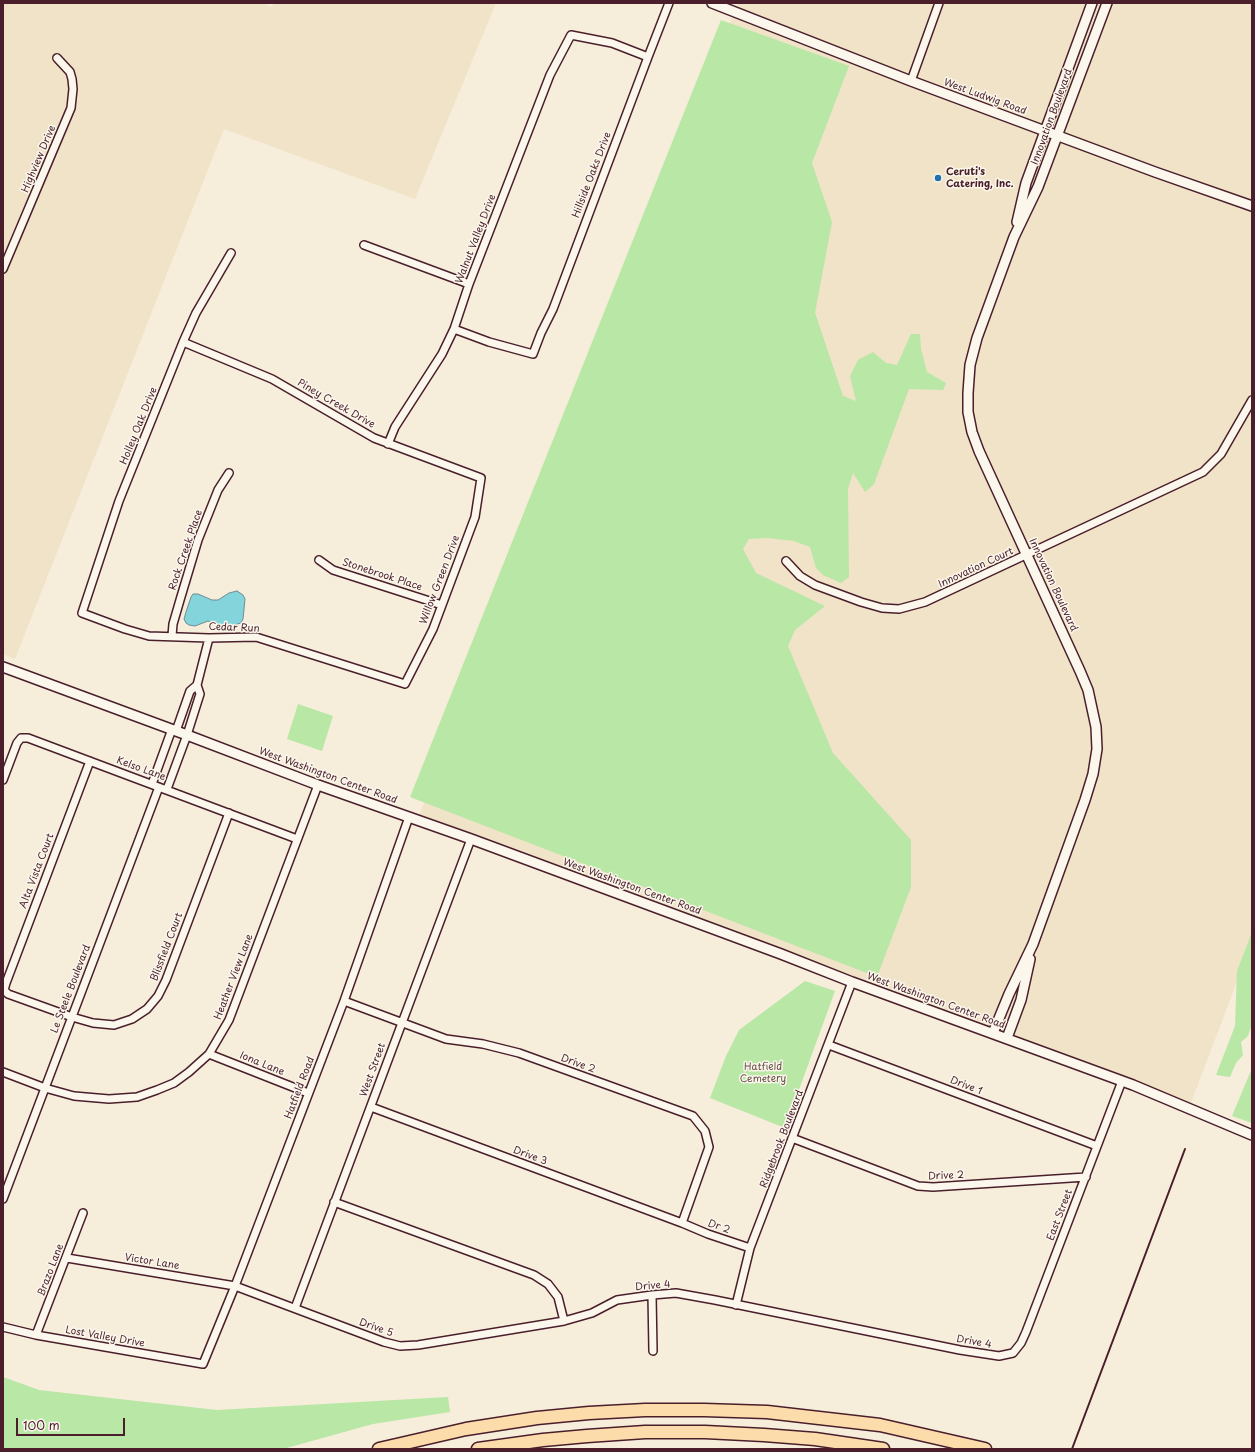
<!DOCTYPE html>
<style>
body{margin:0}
#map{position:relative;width:1255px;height:1452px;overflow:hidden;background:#f6eedb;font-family:"Playpen Sans",sans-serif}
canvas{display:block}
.frame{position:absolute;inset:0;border:4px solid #4a1f2b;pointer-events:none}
.scale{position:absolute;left:16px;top:1418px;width:109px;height:18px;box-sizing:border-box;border:2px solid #4a1f2b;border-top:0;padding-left:5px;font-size:12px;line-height:14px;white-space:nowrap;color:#4a1f2b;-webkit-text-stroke:3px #fbf7ec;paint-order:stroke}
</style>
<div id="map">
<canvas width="1255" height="1452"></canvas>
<div class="frame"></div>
<div class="scale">100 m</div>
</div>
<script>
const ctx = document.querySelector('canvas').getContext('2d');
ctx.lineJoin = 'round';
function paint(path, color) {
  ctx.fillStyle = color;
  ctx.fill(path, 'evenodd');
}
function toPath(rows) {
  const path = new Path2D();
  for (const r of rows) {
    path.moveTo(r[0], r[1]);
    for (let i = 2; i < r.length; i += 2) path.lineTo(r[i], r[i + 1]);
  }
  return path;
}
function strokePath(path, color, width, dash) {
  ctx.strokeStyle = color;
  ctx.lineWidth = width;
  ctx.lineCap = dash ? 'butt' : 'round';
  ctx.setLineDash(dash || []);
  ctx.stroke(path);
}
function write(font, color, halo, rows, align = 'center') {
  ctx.font = font + ' "Playpen Sans",sans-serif';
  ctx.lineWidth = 3;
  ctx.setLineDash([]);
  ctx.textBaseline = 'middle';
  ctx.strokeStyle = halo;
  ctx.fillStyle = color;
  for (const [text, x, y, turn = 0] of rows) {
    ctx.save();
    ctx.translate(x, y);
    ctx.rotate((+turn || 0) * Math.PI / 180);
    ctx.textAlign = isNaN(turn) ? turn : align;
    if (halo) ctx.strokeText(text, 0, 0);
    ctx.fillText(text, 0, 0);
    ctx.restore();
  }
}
const built = toPath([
 [3,3,262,3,272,7,274,3,496,3,415,199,224,129,15,659,3,654],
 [738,3,1252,3,1252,942,1191,1103,419,816]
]);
const green = toPath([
 [721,20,849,66,812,163,832,222,815,313,843,396,856,401,850,376,858,360,873,352,886,363,897,365,911,334,920,334,921,349,927,372,946,383,943,390,909,389,874,484,865,492,853,473,848,489,849,577,841,583,823,575,816,568,810,547,794,541,767,538,749,539,743,549,756,573,825,606,795,630,788,646,833,753,911,840,911,887,877,977,410,797],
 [298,704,333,716,322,751,287,739],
 [1252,932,1252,1024,1248,1036,1241,1042,1243,1055,1236,1063,1230,1077,1216,1075,1235,1026,1237,971],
 [805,981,835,991,785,1128,710,1098,726,1056,739,1030],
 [1252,1068,1252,1123,1232,1116],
 [3,1377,39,1390,217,1410,448,1397,450,1412,373,1424,283,1449,3,1449]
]);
const water = toPath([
 [237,591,243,595,245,599,243,619,241,623,225,628,208,621,195,626,189,625,186,623,184,619,186,612,191,597,193,594,198,594,212,600,218,600,229,593,237,591]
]);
const street = toPath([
 [911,81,939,3],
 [364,245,469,284],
 [3,269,71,108,73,89,72,79,70,72,57,58],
 [454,329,489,342,533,354,541,333,553,309,648,57,669,3],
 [183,342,272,379,374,438,481,478,475,517,433,629,405,684,256,637,209,638,149,636,125,629,82,613,119,501,183,342,196,313,231,253],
 [388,444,395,427,442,354,454,329,469,284,550,75,571,35,612,43,648,57],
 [319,560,333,570,442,605],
 [786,561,800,576,815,585,861,602,882,608,899,609,925,602,1203,472,1221,454,1252,400],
 [172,636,173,624,180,600,198,540,218,490,229,473],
 [176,731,190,691,197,685,209,638],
 [90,761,6,983,4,990,8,994,72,1017,93,1023,114,1025,132,1019,147,1009,158,996,166,980,229,813],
 [3,780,17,743,21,738,28,738,297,839],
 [152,784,172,729],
 [167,789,187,735,200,694,197,685],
 [344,1001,446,1039,483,1044,519,1053,693,1116,705,1131,709,1147,682,1223],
 [829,1045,1097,1146],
 [209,1054,308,1093],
 [3,1072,45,1088,74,1096,109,1099,137,1097,157,1090,174,1083,189,1072,209,1054,229,1020,318,785],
 [371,1107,682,1223,708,1234,750,1248],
 [792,1138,918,1186,933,1187,1086,1177],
 [3,1199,159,787],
 [334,1202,534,1275,548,1284,558,1297,564,1321],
 [67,1258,235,1286,384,1342,400,1346,418,1345,564,1321,592,1313,617,1300,652,1295,676,1293,715,1300,960,1350,999,1356,1013,1353,1021,1343,1026,1332,1122,1081],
 [652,1295,653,1351],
 [736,1305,750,1248,852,982],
 [295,1308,471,839],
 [3,1327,36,1335,203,1364,235,1286,344,1001,409,817],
 [36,1335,83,1213]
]);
const secondary = toPath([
 [712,3,911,81,1155,172,1252,206],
 [1017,222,1026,183,1092,3],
 [3,667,187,735,318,785,471,839,781,954,852,982,1133,1085,1252,1135],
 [993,1033,1009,994,1033,944,1085,800,1093,774,1097,749,1096,727,1088,690,1080,671,979,451,972,432,968,412,968,393,970,365,977,338,1014,237,1038,187,1107,3],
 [1007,1038,1021,1000,1030,959]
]);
const highway = toPath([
 [379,1449,466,1429,537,1418,589,1413,645,1410,704,1410,767,1412,880,1425,985,1449],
 [478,1449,543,1440,587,1436,645,1432,705,1432,764,1435,815,1439,883,1449]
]);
const rail = toPath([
 [1072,1449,1185,1149]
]);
const markers = [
 [938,178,4,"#1f6fb2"]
];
const streetNames = [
 ["West Ludwig Road",985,97,20],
 ["Innovation Boulevard",1052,117,-70],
 ["Highview Drive",39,159,-67],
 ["Hillside Oaks Drive",592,175,-69],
 ["Walnut Valley Drive",476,239,-69],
 ["Piney Creek Drive",336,404,30],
 ["Holley Oak Drive",139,426,-68],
 ["Rock Creek Place",186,550,-71],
 ["Innovation Court",976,568,-25],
 ["Stonebrook Place",382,575,18],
 ["Willow Green Drive",440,580,-69],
 ["Innovation Boulevard",1053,585,65],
 ["Cedar Run",234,628,2],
 ["Kelso Lane",141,769,20],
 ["West Washington Center Road",328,776,20],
 ["Alta Vista Court",37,871,-69],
 ["West Washington Center Road",632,887,20],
 ["Blissfield Court",167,947,-69],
 ["Heather View Lane",234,977,-69],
 ["Le Steele Boulevard",71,989,-69],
 ["West Washington Center Road",936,1001,20],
 ["Iona Lane",262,1064,22],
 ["Drive 2",578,1064,20],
 ["West Street",373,1070,-70],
 ["Drive 1",966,1086,21],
 ["Hatfield Road",300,1088,-69],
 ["Ridgebrook Boulevard",782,1139,-69],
 ["Drive 3",530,1156,20],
 ["Drive 2",946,1176,-2],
 ["East Street",1060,1215,-69],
 ["Dr 2",719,1227,20],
 ["Victor Lane",152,1262,9],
 ["Brazo Lane",51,1270,-69],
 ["Drive 4",653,1286,-5],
 ["Drive 5",376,1328,19],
 ["Lost Valley Drive",105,1337,10],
 ["Drive 4",974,1342,10]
];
const poiNames = [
 ["Ceruti's",946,172],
 ["Catering, Inc.",946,184]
];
const parkNames = [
 ["Hatfield",763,1067],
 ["Cemetery",763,1079]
];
paint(built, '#f0e3c7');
paint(green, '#b8e7a6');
paint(water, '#84d5db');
strokePath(water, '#6d8c95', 1);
strokePath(street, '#4a1f2b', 10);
strokePath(secondary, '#4a1f2b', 12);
strokePath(highway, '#4a1f2b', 15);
strokePath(street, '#fbf7ec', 7);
strokePath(secondary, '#fbf7ec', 9);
strokePath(highway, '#fddcac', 12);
strokePath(rail, '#4a1f2b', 2);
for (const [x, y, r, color] of markers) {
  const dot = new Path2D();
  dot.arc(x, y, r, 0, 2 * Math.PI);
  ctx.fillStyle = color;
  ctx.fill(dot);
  strokePath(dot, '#fbf7ec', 1.5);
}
write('10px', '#4a1f2b', '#fbf7ec', streetNames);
write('bold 10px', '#4a1f2b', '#fbf7ec', poiNames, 'left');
write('10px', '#66514a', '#fbf7ec', parkNames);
</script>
